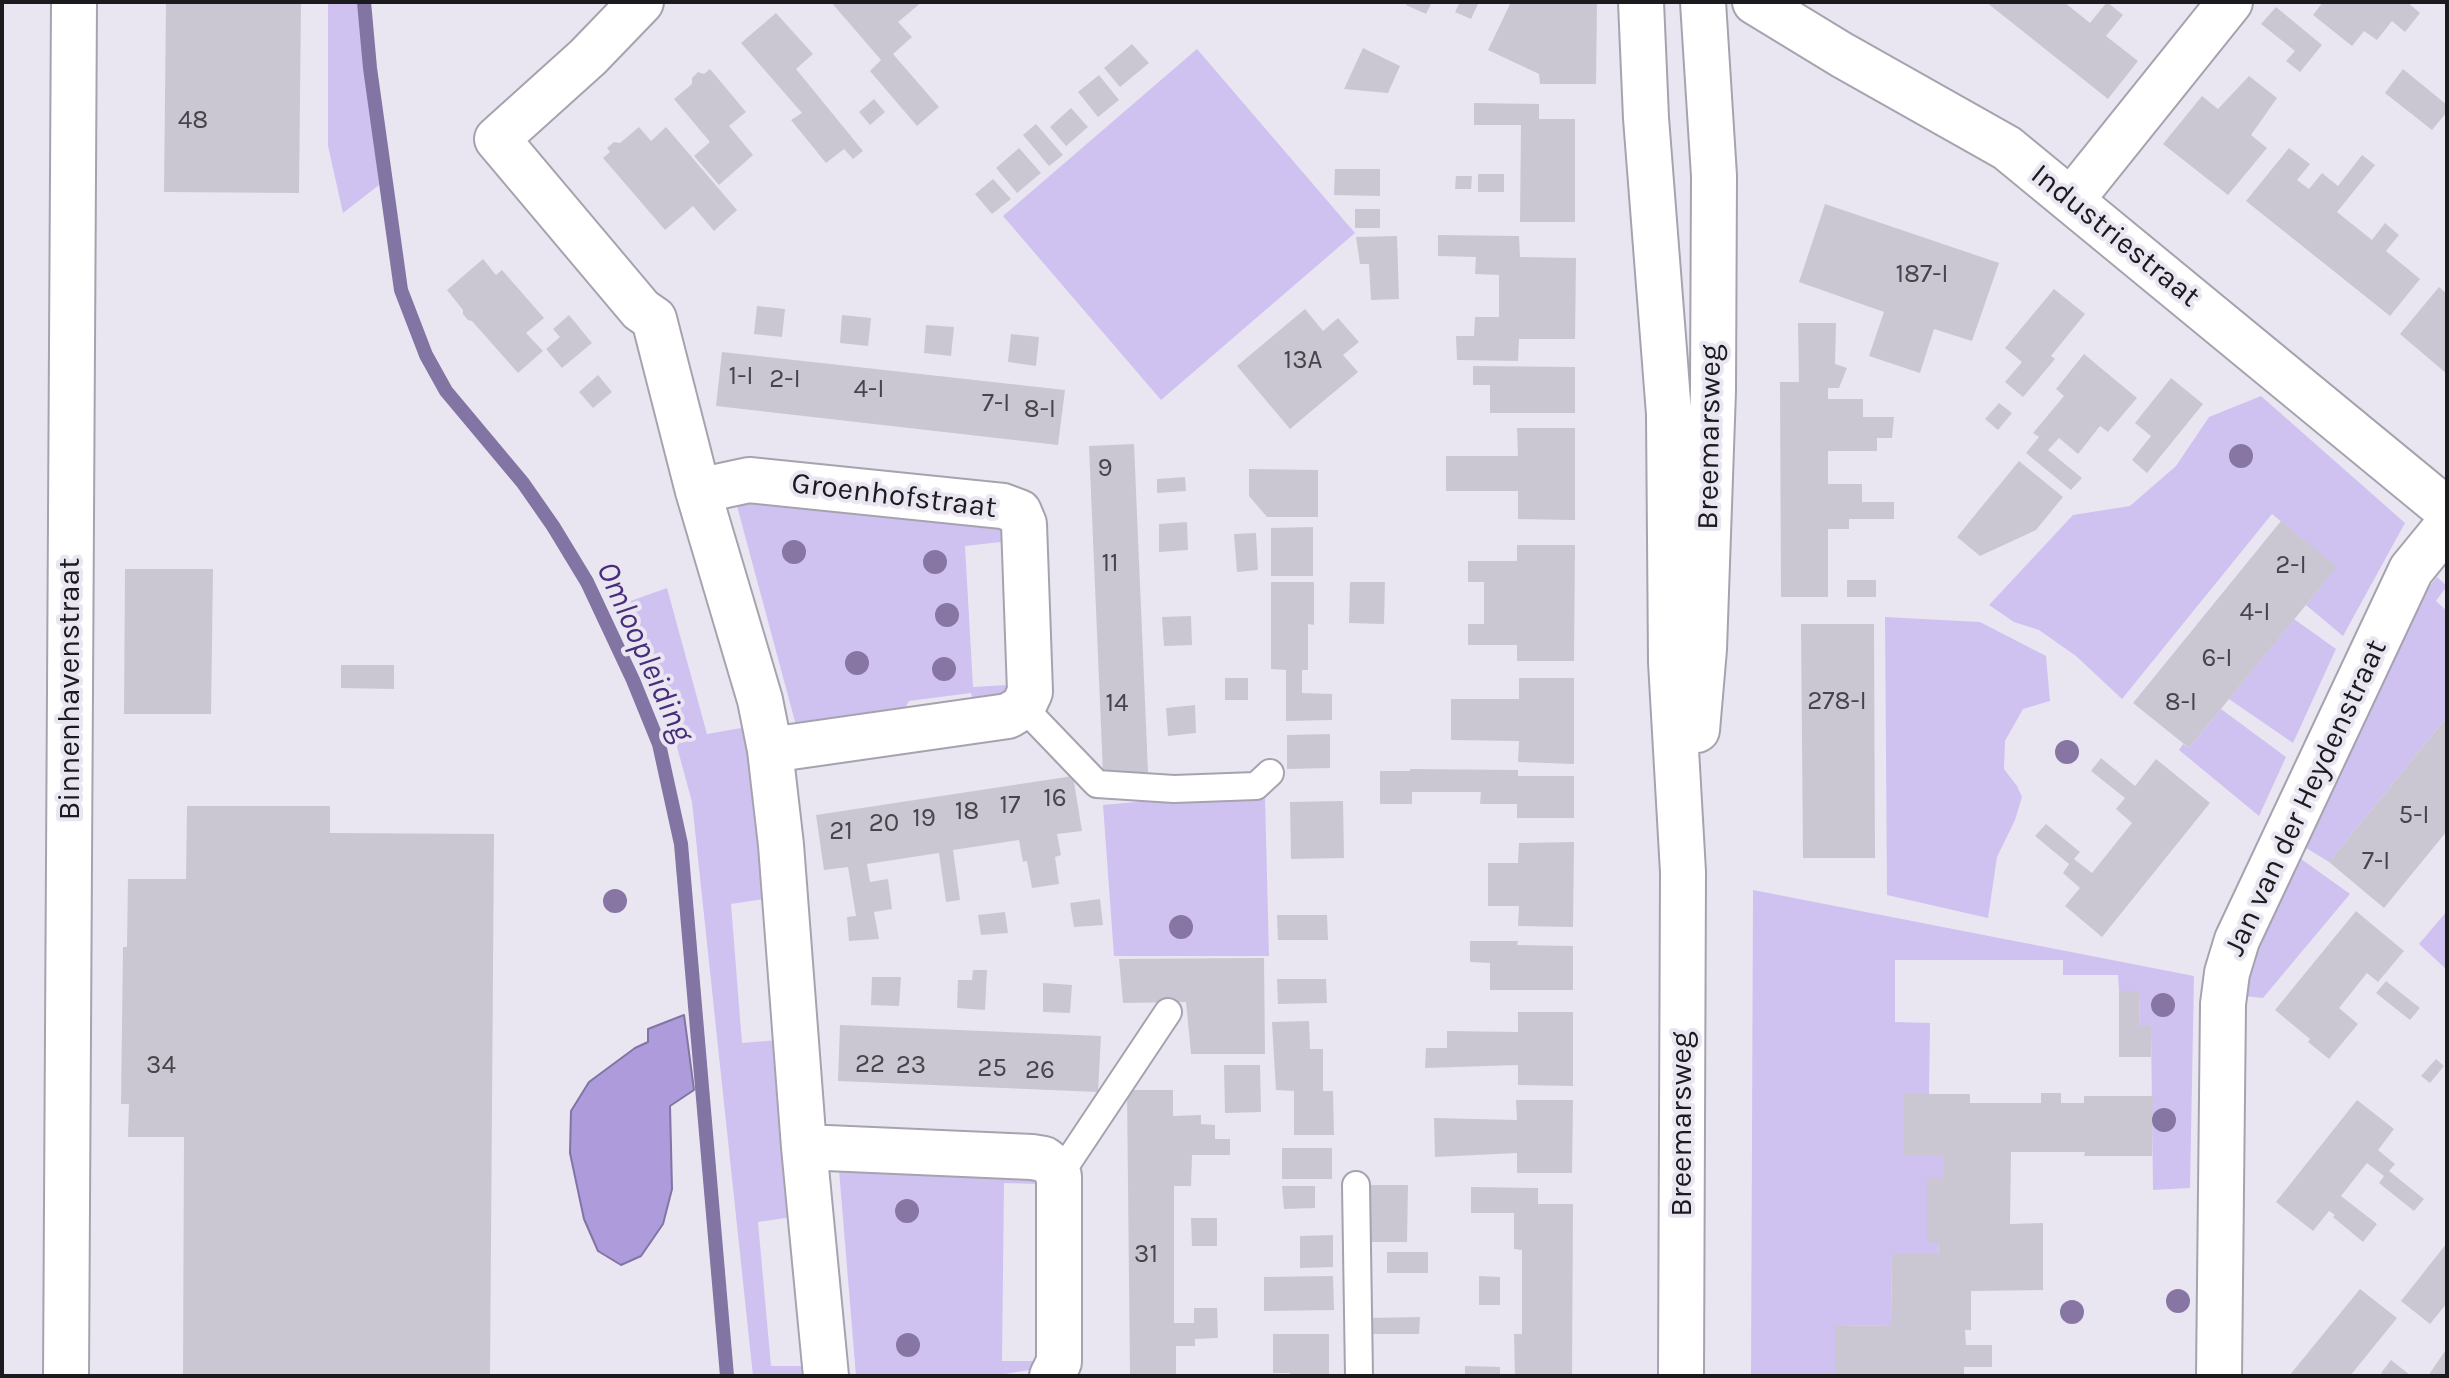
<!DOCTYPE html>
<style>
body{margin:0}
#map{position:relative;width:2449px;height:1378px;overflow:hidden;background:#e9e6f2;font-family:Karla,sans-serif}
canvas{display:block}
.frame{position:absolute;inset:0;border:4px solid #1b1a1e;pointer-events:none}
</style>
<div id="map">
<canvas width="2449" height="1378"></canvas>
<div class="frame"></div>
</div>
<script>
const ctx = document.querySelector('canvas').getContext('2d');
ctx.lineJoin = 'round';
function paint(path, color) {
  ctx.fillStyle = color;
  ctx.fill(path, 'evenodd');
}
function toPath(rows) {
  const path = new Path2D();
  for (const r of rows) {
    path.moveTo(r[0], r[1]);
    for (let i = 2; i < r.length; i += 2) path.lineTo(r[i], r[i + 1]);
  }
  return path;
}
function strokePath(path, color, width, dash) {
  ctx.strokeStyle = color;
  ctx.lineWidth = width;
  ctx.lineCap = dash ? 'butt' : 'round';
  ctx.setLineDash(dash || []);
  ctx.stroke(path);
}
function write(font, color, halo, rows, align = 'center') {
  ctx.font = font + ' Karla,sans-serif';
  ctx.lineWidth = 8;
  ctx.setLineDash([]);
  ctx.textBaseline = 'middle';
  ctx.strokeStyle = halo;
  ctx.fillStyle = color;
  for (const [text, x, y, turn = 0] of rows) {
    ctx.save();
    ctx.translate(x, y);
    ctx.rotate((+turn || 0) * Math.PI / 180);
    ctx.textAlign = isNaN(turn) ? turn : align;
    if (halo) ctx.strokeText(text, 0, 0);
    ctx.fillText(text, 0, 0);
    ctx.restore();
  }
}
const green = toPath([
 [328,2,364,2,365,53,379,185,343,213,328,146],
 [1197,49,1355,233,1161,400,1003,216],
 [2261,396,2405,523,2343,636,2306,605,2336,567,2272,514,2122,699,2076,656,2039,630,2014,622,1989,605,2073,515,2130,506,2176,466,2209,417],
 [742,499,991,521,1003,530,1001,542,965,546,973,687,1008,685,1012,695,974,706,971,693,909,701,899,719,797,729,737,506],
 [2437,577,2447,586,2436,601,2447,611,2447,717,2329,862,2303,846,2422,595],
 [667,588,707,734,747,727,764,899,731,904,742,1043,778,1040,792,1217,758,1222,771,1366,805,1366,805,1376,753,1376,692,802,665,703,622,604],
 [1885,617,1980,622,2046,656,2050,701,2023,709,2005,741,2004,769,2017,786,2022,797,2015,820,1997,857,1988,918,1887,895],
 [2294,619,2336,649,2293,743,2229,699],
 [2221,709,2286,757,2259,816,2179,750,2183,744,2189,748],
 [1265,797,1269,956,1114,956,1103,805,1168,799],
 [2297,856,2350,894,2263,998,2243,996,2249,967],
 [1753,890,2194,976,2190,1188,2153,1190,2151,1027,2139,1026,2140,992,2119,991,2118,975,2063,975,2063,960,1895,960,1895,1022,1930,1023,1929,1094,1904,1095,1904,1154,1944,1155,1944,1177,1927,1177,1928,1242,1938,1242,1939,1254,1892,1254,1891,1326,1835,1325,1835,1376,1751,1376],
 [2447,911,2447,970,2419,944],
 [839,1170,1035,1174,1038,1184,1004,1183,1002,1361,1039,1361,1041,1368,993,1376,856,1376]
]);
const water = toPath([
 [684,1015,694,1090,670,1106,672,1189,663,1224,641,1256,621,1265,598,1251,584,1219,570,1153,571,1111,589,1082,635,1048,648,1042,648,1029,684,1015]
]);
const stream = toPath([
 [364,2,370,68,401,290,426,355,446,391,523,483,553,526,587,582,633,680,659,744,681,844,727,1376]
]);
const building = toPath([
 [166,2,301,2,299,193,164,192],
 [831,2,922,2,898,22,912,37,893,54,939,107,917,126,870,71,881,60],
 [1408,2,1432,2,1426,14,1406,5],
 [1460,2,1479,2,1471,19,1455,12],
 [1511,2,1597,2,1596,84,1540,84,1539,74,1488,50],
 [1986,2,2064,2,2090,23,2107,2,2123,15,2106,36,2138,61,2108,99],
 [2323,2,2407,2,2420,13,2405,32,2392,21,2377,40,2364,31,2352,46,2313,15],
 [2276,7,2322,45,2300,72,2286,61,2295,51,2261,24],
 [776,13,813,54,796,69,863,151,853,159,844,149,826,163,791,120,802,113,741,43],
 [1132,44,1149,63,1120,87,1104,68],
 [1363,48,1400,66,1388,93,1344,89],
 [710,69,746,112,729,126,753,155,719,185,694,156,710,142,674,99,692,84,692,78,698,72,704,74],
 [2403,69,2447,105,2447,112,2432,130,2385,93],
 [1099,75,1119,100,1098,117,1078,92],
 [2249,76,2277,98,2251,135,2267,148,2228,195,2163,144,2202,96,2218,109],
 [874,99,885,112,870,125,859,112],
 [1474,103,1539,104,1539,119,1575,119,1575,222,1520,222,1521,125,1474,125],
 [1071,108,1088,127,1066,146,1050,127],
 [1036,124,1063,155,1049,166,1023,135],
 [639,127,651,141,666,127,737,210,714,231,693,206,665,230,603,158,610,152,607,148,614,142,620,143],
 [1019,148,1041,173,1017,193,996,168],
 [2289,148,2310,164,2297,180,2309,189,2322,173,2338,186,2362,155,2375,165,2337,212,2372,240,2385,223,2399,235,2386,251,2420,279,2390,316,2246,201],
 [1335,169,1380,169,1380,196,1334,195],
 [1478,174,1504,174,1504,192,1478,192],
 [1456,176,1472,176,1471,189,1455,189],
 [993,179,1011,199,992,214,975,194],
 [1825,204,1999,263,1972,341,1934,329,1920,373,1869,356,1884,312,1799,282],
 [1355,209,1380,209,1380,228,1355,228],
 [1438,235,1519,236,1520,257,1576,258,1575,339,1519,339,1518,361,1457,360,1456,336,1474,336,1475,317,1499,317,1499,275,1475,274,1476,257,1438,256],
 [1397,236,1399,299,1371,300,1369,264,1360,264,1356,237],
 [483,259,496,275,502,270,544,318,526,333,543,351,518,373,472,321,468,320,463,314,463,310,447,290],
 [2439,287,2447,294,2447,374,2400,334],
 [2054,289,2085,314,2051,356,2055,359,2023,397,2005,382,2022,362,2005,348],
 [757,306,785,309,782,337,754,334],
 [1305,309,1323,331,1338,318,1359,342,1343,355,1358,372,1290,429,1237,366],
 [569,315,592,343,562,368,546,349,560,337,553,329],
 [842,315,871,318,868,346,840,343],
 [1798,323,1836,323,1835,364,1847,368,1839,388,1828,388,1828,399,1863,399,1863,417,1894,417,1892,438,1877,438,1877,451,1828,451,1828,484,1862,484,1862,502,1894,502,1894,519,1849,519,1849,529,1828,529,1828,597,1781,597,1780,382,1799,382],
 [926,325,954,327,951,356,924,353],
 [1011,334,1039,337,1036,366,1008,362],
 [722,352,1065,390,1058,445,716,406],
 [2084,354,2137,398,2108,432,2100,426,2078,454,2059,438,2048,450,2082,478,2071,490,2026,453,2039,437,2033,433,2064,396,2056,389],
 [1473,366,1575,367,1575,413,1490,413,1490,385,1473,385],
 [598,375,612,392,593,408,579,392],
 [2171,378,2203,404,2147,473,2132,460,2151,436,2135,423],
 [1999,403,2012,413,1998,430,1985,419],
 [1517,428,1575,428,1575,520,1518,519,1518,491,1446,491,1446,456,1518,456],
 [1134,444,1148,772,1103,773,1089,446],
 [2019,461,2063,497,2036,530,1980,556,1957,537],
 [1249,469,1318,470,1318,517,1267,517,1249,496],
 [1185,477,1186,491,1157,493,1157,479],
 [2281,521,2337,567,2189,748,2133,703],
 [1187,522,1188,550,1159,552,1159,524],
 [1313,527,1313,576,1271,576,1271,528],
 [1256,533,1258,570,1237,572,1234,534],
 [1517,545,1575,545,1574,661,1517,661,1517,645,1468,645,1468,624,1484,624,1484,582,1468,582,1468,561,1517,561],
 [125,569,213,569,211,714,124,714],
 [1847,580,1876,580,1876,597,1847,597],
 [1271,582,1314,582,1314,625,1308,624,1308,670,1302,670,1302,693,1332,694,1332,720,1286,721,1286,670,1271,669],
 [1350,582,1385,582,1384,624,1349,623],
 [1191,616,1192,645,1164,646,1162,617],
 [1801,624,1874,624,1875,858,1803,858],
 [341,665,394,665,394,689,341,688],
 [1225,678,1248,678,1248,700,1225,700],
 [1519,678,1574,678,1574,764,1518,762,1519,741,1451,740,1451,699,1519,699],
 [1195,705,1196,733,1168,736,1166,708],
 [2447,717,2447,831,2384,908,2329,862],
 [1330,734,1330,768,1287,769,1287,735],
 [2101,758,2135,786,2156,759,2210,803,2102,937,2065,906,2080,888,2063,873,2069,864,2035,836,2046,824,2080,852,2074,859,2092,873,2132,823,2116,809,2125,798,2091,771],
 [1410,769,1518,770,1518,776,1574,776,1574,818,1517,818,1517,804,1480,804,1481,792,1412,792,1412,804,1380,804,1380,771,1410,771],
 [1073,776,1082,831,1057,834,1061,855,1055,857,1059,884,1032,888,1027,861,1023,862,1019,840,953,850,960,900,946,902,939,853,867,864,870,882,888,879,892,909,874,912,879,939,849,941,847,917,856,916,848,867,824,870,816,815],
 [1343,801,1344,858,1291,859,1290,802],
 [187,806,330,806,330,833,494,834,490,1376,183,1376,184,1137,128,1137,129,1104,121,1104,123,947,127,947,128,879,186,879],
 [1574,842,1573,927,1518,926,1519,906,1488,906,1488,863,1518,863,1519,843],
 [1100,899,1103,925,1074,927,1070,903],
 [2356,911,2404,951,2378,982,2367,973,2339,1008,2358,1024,2329,1059,2308,1042,2310,1039,2275,1010],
 [1005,912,1008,933,981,935,978,915],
 [1277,915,1327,915,1328,940,1278,940],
 [1470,941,1518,941,1517,945,1573,946,1573,990,1490,990,1490,963,1470,962],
 [1264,958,1265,1054,1191,1054,1186,1002,1123,1003,1119,959],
 [973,970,987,970,985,1010,957,1008,958,980,972,980],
 [872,977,901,977,899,1006,871,1005],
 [1277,979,1326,979,1327,1003,1278,1004],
 [2386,981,2420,1008,2410,1020,2376,993],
 [1043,983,1072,985,1070,1013,1043,1012],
 [2119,991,2140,991,2139,1026,2151,1026,2151,1057,2119,1057],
 [1518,1012,1573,1012,1573,1086,1518,1085,1518,1065,1425,1068,1426,1048,1447,1048,1447,1031,1518,1032],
 [1309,1021,1310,1049,1323,1049,1323,1091,1333,1091,1334,1135,1294,1135,1294,1091,1276,1090,1272,1022],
 [840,1025,1101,1036,1098,1092,838,1081],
 [2436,1059,2444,1066,2430,1083,2421,1076],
 [1224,1065,1260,1065,1261,1112,1225,1113],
 [1127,1090,1173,1090,1173,1116,1201,1115,1201,1124,1215,1125,1215,1139,1230,1139,1230,1155,1192,1155,1191,1186,1174,1186,1174,1323,1194,1323,1194,1308,1217,1308,1218,1338,1195,1339,1195,1346,1176,1346,1176,1376,1130,1376],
 [2041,1093,2061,1093,2061,1103,2084,1103,2084,1096,2153,1096,2152,1156,2084,1156,2085,1152,2011,1152,2010,1224,2043,1223,2043,1290,1971,1291,1971,1330,1965,1330,1966,1345,1992,1345,1992,1367,1964,1367,1964,1376,1835,1376,1835,1325,1891,1326,1892,1254,1939,1254,1938,1242,1927,1242,1927,1177,1944,1177,1944,1155,1904,1155,1904,1094,1970,1094,1970,1103,2041,1103],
 [1516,1100,1573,1100,1572,1173,1517,1173,1517,1153,1435,1157,1434,1118,1517,1120],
 [2357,1100,2394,1129,2378,1150,2395,1164,2389,1171,2424,1199,2414,1211,2379,1183,2384,1176,2367,1163,2341,1196,2377,1224,2363,1242,2333,1217,2335,1215,2329,1211,2313,1231,2276,1202],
 [1282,1148,1332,1148,1332,1179,1282,1179],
 [1371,1185,1408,1185,1407,1242,1371,1242],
 [1282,1186,1315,1186,1315,1208,1284,1209],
 [1471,1187,1538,1188,1538,1204,1573,1204,1572,1376,1515,1376,1514,1334,1522,1334,1522,1250,1514,1249,1514,1213,1471,1213],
 [1191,1218,1217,1218,1217,1246,1192,1246],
 [1333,1235,1333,1267,1300,1268,1300,1236],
 [2447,1243,2447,1303,2430,1324,2401,1301],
 [1387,1252,1428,1252,1428,1273,1387,1273],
 [1333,1276,1334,1310,1264,1311,1264,1277],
 [1479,1276,1500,1277,1500,1305,1479,1305],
 [2360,1289,2397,1318,2350,1376,2289,1376],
 [1420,1317,1419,1334,1370,1334,1369,1318],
 [1273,1334,1329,1334,1329,1376,1290,1376,1290,1373,1273,1373],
 [2447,1348,2447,1376,2428,1376],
 [2391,1360,2405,1371,2411,1376,2385,1376,2381,1373],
 [1465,1366,1500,1367,1500,1376,1465,1376]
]);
const service = toPath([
 [1023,707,1097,784,1174,789,1256,786,1270,773],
 [1055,1170,1068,1162,1168,1012],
 [1356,1185,1359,1376]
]);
const minor = toPath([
 [641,2,588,57,497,139,641,310,654,319,698,491,760,700,770,750,781,845,804,1147,826,1376],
 [1755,2,1842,55,2007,148,2447,510],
 [2072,199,2230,2],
 [698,491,749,480,1003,506,1019,512,1024,524,1030,692,1023,707,1008,716,770,750],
 [804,1147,1032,1157,1044,1159,1053,1166,1059,1176,1059,1362,1052,1376],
 [66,1376,74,2],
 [2219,1376,2223,1004,2227,973,2237,940,2411,570,2447,526]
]);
const primary = toPath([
 [1641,2,1646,118,1669,414,1671,662,1683,872,1681,1376],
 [1697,730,1704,649,1713,391,1714,176,1703,2]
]);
const trees = [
 [2241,456],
 [794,552],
 [935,562],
 [947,615],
 [857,663],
 [944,669],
 [2067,752],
 [615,901],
 [1181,927],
 [2163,1005],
 [2164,1120],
 [907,1211],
 [2178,1301],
 [2072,1312],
 [908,1345]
];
const numberNames = [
 ["48",193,121],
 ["187-I",1922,275],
 ["13A",1303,361],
 ["1-I",741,377],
 ["2-I",785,380],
 ["4-I",869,390],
 ["7-I",996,404],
 ["8-I",1040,410],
 ["9",1105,469],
 ["11",1110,564],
 ["2-I",2291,566],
 ["4-I",2255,613],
 ["6-I",2217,659],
 ["278-I",1837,702],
 ["8-I",2181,703],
 ["14",1117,704],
 ["16",1055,799],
 ["17",1010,806],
 ["18",967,812],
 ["5-I",2414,816],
 ["19",924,819],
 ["20",884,824],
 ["21",841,832],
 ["7-I",2376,862],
 ["22",870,1065],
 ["34",161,1066],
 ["23",911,1066],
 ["25",992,1069],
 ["26",1040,1071],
 ["31",1146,1255]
];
const streetNames = [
 ["Industriestraat",2115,236,39],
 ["Breemarsweg",1710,437,-89],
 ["Groenhofstraat",894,496,7],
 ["Binnenhavenstraat",70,689,-90],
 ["Jan van der Heydenstraat",2306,798,-65],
 ["Breemarsweg",1682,1124,-90]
];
const waterNames = [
 ["Omloopleiding",644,652,66]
];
paint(green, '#cfc2f1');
paint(water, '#ae9bdc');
strokePath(water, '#8274a3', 2);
strokePath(stream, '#8274a3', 14);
paint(building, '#cac7d3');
strokePath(service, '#a6a3af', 30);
strokePath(minor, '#a6a3af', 48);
strokePath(primary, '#a6a3af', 48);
strokePath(service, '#fff', 26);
strokePath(minor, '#fff', 44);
strokePath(primary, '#fff', 44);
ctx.fillStyle = '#8775a4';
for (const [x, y] of trees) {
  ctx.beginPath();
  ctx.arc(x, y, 12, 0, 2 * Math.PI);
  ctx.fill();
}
write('26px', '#47454b', null, numberNames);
write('30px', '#1b1a1e', '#e9e6f2', streetNames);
write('italic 32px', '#492d7a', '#e9e6f2', waterNames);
</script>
